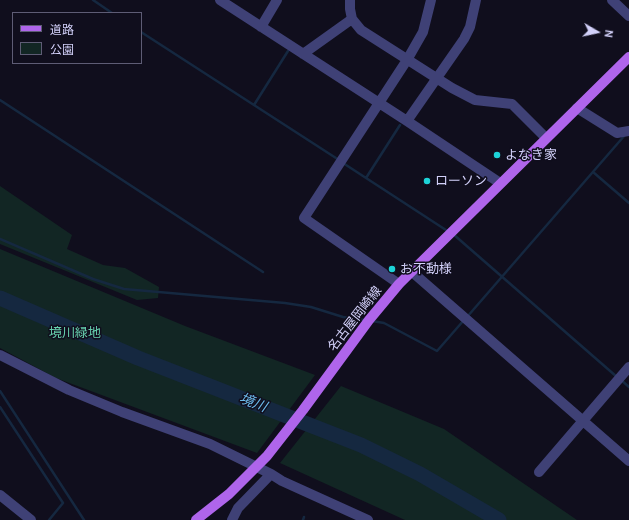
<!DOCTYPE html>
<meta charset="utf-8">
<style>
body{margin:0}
#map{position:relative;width:629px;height:520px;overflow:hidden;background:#100e1d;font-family:Cabin,"Noto Sans JP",sans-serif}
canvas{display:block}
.legend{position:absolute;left:12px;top:12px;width:130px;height:52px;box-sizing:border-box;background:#100e1d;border:1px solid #5e5c75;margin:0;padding:5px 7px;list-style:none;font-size:12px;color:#d2d0f9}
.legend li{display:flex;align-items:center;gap:8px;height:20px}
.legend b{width:20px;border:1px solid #5e5c75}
.north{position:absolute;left:577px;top:12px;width:40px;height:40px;-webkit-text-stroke:3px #100e1d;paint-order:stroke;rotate:99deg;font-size:11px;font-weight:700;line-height:16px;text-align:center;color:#d2d0f9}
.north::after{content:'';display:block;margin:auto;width:14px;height:18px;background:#d2d0f9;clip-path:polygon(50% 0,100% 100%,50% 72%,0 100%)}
</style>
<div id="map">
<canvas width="629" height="520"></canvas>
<ul class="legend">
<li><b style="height:5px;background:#af65eb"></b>道路</li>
<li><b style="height:11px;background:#122624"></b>公園</li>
</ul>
<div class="north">N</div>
</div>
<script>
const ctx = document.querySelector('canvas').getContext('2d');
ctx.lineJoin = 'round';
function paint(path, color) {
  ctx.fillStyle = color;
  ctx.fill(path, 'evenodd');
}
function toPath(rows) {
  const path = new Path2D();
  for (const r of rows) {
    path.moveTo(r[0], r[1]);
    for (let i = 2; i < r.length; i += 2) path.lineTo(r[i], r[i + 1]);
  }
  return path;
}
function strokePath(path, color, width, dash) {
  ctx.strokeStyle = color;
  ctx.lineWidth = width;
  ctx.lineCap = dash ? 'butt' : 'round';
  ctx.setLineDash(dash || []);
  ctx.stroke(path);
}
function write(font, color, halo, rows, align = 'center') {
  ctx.font = font + ' Cabin,"Noto Sans JP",sans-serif';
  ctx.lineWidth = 3;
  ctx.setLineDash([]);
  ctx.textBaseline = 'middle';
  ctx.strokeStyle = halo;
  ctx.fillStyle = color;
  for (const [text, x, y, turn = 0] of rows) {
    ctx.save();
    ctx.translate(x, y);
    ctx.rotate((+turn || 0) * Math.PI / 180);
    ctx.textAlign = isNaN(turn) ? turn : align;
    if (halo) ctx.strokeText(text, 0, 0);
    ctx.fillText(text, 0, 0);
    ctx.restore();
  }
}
const green = toPath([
 [0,186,72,235,67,249,103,265,125,268,159,287,158,298,137,300,0,244],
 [0,249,185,326,315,375,257,453,56,378,0,348],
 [341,386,444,429,577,520,405,520,280,463]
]);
const stream = toPath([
 [93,0,112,13],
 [141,32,339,160],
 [0,100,263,272],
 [254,105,288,51],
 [343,163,449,232],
 [593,172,629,203],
 [366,178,400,125],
 [453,234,617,377],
 [0,239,93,279,124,289,285,303,311,307,343,317,365,320],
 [467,317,625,135],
 [372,321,384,323,437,351,464,320],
 [621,380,629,387],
 [0,391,84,520],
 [0,407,63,503,49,520],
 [303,520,304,517]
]);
const river = toPath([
 [0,298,138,358,361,445,420,474,499,520]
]);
const minor = toPath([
 [220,0,407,121,500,183],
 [350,0,350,9,352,19,361,30,452,88,475,100,512,104,545,137],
 [612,0,629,16],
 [261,27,277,0],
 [303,54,352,19],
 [577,108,617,133,629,131],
 [407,121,464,39,470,27,476,0],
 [411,271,629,461],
 [399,284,304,218,407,60,423,32,431,0],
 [0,355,69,390,122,412,210,444,271,474,282,481,368,520],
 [539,472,629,367],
 [0,495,31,520],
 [232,520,238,508,271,474]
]);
const major = toPath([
 [196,520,229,494,267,456,303,410,369,320,399,284,629,57]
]);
const markers = [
 [497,155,4,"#1dd3d8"],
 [427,181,4,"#1dd3d8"],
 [392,269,4,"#1dd3d8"]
];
const poiNames = [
 ["よなき家",505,155],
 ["ローソン",435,181],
 ["お不動様",400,269]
];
const streetNames = [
 ["名古屋岡崎線",355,319,-52]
];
const parkNames = [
 ["境川緑地",75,333]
];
const waterNames = [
 ["境川",253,403,21]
];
paint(green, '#122624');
strokePath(stream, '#152840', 2.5);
strokePath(river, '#152840', 15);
strokePath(minor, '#3f4176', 10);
strokePath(major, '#af65eb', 10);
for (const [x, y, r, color] of markers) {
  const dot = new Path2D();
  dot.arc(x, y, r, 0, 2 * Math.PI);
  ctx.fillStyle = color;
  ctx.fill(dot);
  strokePath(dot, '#100e1d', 1.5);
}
write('13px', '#d2d0f9', '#100e1d', poiNames, 'left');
write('13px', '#d2d0f9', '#100e1d', streetNames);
write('13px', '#66cfad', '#100e1d', parkNames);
write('italic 14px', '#6bb9eb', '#100e1d', waterNames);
</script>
